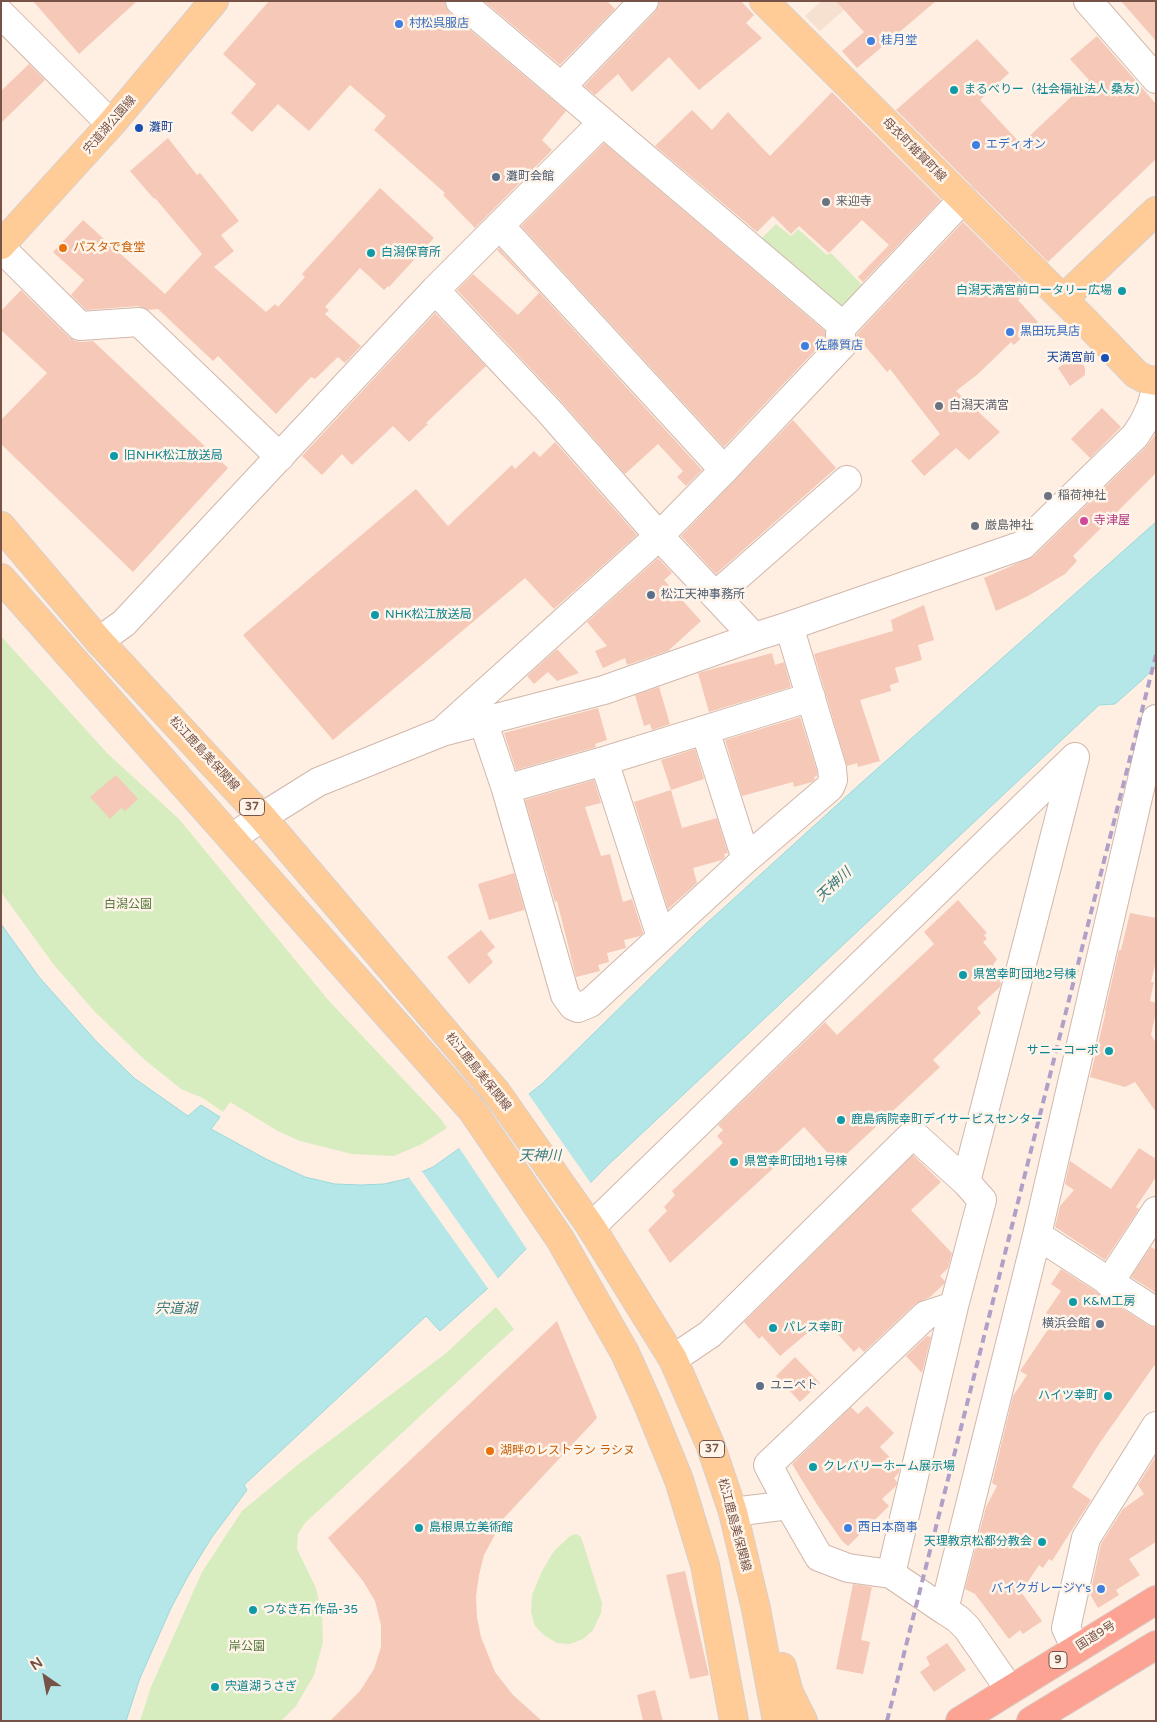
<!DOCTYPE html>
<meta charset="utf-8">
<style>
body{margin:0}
#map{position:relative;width:1157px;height:1722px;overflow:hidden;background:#feefe2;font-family:"Varela Round",sans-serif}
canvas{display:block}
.frame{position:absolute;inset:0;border:2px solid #765247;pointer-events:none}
.north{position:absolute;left:20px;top:1652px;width:50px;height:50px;-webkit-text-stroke:4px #fff4e9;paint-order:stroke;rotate:327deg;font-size:14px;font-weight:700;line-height:20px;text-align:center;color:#765247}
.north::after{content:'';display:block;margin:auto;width:18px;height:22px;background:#765247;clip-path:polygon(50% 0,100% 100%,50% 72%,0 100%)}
</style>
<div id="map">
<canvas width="1157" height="1722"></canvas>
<div class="frame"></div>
<div class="north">N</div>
</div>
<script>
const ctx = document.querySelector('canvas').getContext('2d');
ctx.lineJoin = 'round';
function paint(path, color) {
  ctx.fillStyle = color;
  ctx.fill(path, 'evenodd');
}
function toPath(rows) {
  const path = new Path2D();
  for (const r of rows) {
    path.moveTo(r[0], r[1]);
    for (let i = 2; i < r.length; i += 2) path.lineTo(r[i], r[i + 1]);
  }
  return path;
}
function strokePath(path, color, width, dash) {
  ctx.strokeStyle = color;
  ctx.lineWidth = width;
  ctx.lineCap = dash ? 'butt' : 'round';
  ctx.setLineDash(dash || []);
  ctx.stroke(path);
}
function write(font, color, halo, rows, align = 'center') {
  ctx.font = font + ' "Varela Round","Noto Sans JP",sans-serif';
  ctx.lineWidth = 5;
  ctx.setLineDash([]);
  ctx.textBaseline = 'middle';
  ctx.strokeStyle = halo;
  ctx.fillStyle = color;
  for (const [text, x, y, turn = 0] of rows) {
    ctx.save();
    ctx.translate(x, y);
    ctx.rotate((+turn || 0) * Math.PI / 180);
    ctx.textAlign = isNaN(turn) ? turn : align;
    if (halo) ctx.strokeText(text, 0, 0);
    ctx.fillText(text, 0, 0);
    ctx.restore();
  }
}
const residential = toPath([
 [822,1,854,1,820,31,805,16]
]);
const green = toPath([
 [776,224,791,236,798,229,827,255,831,253,867,290,842,311,760,240],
 [1,636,107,753,179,819,329,1001,440,1118,447,1128,422,1144,394,1156,352,1154,300,1141,278,1131,230,1102,223,1112,203,1098,181,1089,145,1060,95,1012,54,965,1,892],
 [496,1307,514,1329,305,1523,298,1534,297,1549,316,1588,322,1616,323,1642,314,1675,296,1706,281,1721,140,1721,151,1687,202,1572,242,1511,300,1463,445,1354],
 [576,1534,580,1536,582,1540,602,1603,601,1613,593,1630,583,1639,570,1644,557,1643,545,1636,535,1626,531,1612,532,1595,542,1571,554,1551,570,1536]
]);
const water = toPath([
 [1156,522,1156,666,1141,681,1115,704,1099,705,606,1167,486,1290,440,1331,426,1316,244,1485,247,1490,212,1537,188,1576,171,1608,140,1678,126,1721,1,1721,1,924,39,977,96,1041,134,1078,188,1116,201,1105,220,1117,211,1129,266,1159,305,1177,335,1184,361,1185,384,1184,406,1179,433,1167,464,1145,543,1083,696,933,860,784,1156,522]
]);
const pier = toPath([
 [527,1092,592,1185,528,1251,458,1146],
 [421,1170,499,1280,489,1290,408,1176]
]);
const building = toPath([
 [33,1,137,1,79,54],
 [269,1,445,1,446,7,450,13,566,111,542,140,552,150,475,228,443,195,445,193,374,130,386,116,350,85,309,131,278,104,252,132,231,113,256,84,223,54],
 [484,1,607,1,615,9,560,65],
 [659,1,741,1,754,15,746,23,762,38,699,90,669,57,632,92,618,74,595,95,584,86,655,12,659,5],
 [836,1,936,1,857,68,842,51,864,32],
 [1121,1,1156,1,1156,41],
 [1097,36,1156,104,1156,159,1048,262,896,110,977,39,1009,73,980,100,1021,144,1089,80,1070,59],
 [29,64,45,80,1,123,1,91],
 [832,92,941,200,863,282,858,277,889,245,862,220,829,253,799,226,791,234,773,216,757,232,655,146,692,110,712,130,728,112,770,156],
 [168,138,197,175,200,173,239,221,221,235,234,251,214,267,266,312,275,304,278,307,305,277,302,274,380,188,434,238,389,287,388,286,384,290,360,268,325,307,329,310,325,314,361,346,345,363,338,357,315,379,311,377,276,414,218,356,213,361,158,309,148,310,138,306,86,310,71,295,84,280,53,252,83,220,165,294,202,254,155,198,154,199,130,171],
 [604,143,825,331,825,340,724,447,521,226],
 [963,222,1030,288,1018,300,1038,322,1014,345,1011,342,978,374,956,391,1000,432,969,460,956,448,924,476,911,461,940,434,890,369,887,372,856,335],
 [499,248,702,470,686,486,677,477,683,471,658,444,625,474,561,401,457,290,473,274,518,315,539,293,497,250],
 [21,290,69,337,75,341,81,342,93,341,228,468,133,572,1,444,1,420,47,373,1,330,1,311],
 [435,313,486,366,426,423,428,424,409,442,393,426,352,465,342,454,322,475,302,456],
 [1077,355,1085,368,1085,375,1070,386,1058,368],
 [1102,408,1121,427,1090,458,1071,439],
 [793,420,836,468,716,574,681,536],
 [1156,433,1156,473,1073,556,1077,561,1065,574,1028,596,996,611,984,578,1034,556,1146,447],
 [555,442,637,535,554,609,525,578,333,740,243,635,416,489,448,526,512,465,515,469,534,451,540,457],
 [658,558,672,573,664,580,701,621,668,651,627,665,625,658,603,668,595,651,607,646,587,622],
 [924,605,934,640,918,645,922,660,895,668,899,682,890,685,891,691,860,700,880,761,858,767,857,763,847,766,814,654,893,631,891,620],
 [557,649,579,673,557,681,548,672,534,684,527,676],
 [772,653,775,665,784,662,791,687,709,712,698,673],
 [659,687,670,724,652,730,650,724,644,726,635,695],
 [598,708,607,740,595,744,596,747,516,770,504,733],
 [800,717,817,771,817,776,814,777,815,779,812,782,794,787,793,782,742,796,725,740],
 [695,749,704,779,671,790,661,760],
 [116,775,138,799,125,811,121,808,110,819,90,797],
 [594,780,601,803,585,807,601,856,610,854,623,902,632,899,643,933,640,936,624,940,626,948,607,953,609,962,598,965,600,971,576,977,557,901,555,902,525,800],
 [671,790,682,828,717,818,728,853,724,854,725,857,722,860,693,868,697,883,668,909,634,802],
 [514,873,525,911,524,910,489,920,478,884],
 [958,900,987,933,984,935,987,939,983,942,997,959,993,965,1003,975,1002,979,999,981,1001,983,1000,987,977,1008,981,1013,933,1060,940,1067,837,1163,804,1127,771,1158,778,1164,670,1263,648,1230,667,1211,664,1207,675,1195,672,1191,723,1143,717,1136,723,1130,718,1125,825,1022,837,1035,934,944,924,932],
 [1130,913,1156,918,1156,961,1151,982,1154,982,1150,1001,1156,1003,1156,1012,1151,1035,1156,1043,1156,1112,1135,1082,1125,1087,1090,1077,1106,1011,1105,1011,1119,950,1121,950],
 [481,930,495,947,487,954,493,962,469,984,447,957],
 [1139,1148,1156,1159,1156,1177,1136,1207,1139,1209,1105,1260,1055,1227,1060,1206,1074,1190,1065,1184,1070,1161,1111,1189],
 [913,1155,941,1182,911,1210,952,1253,948,1268,940,1276,945,1281,944,1284,930,1297,915,1304,864,1352,859,1347,854,1352,824,1319,780,1356,762,1336,759,1339,744,1322],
 [1151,1247,1156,1250,1156,1293,1131,1277],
 [1061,1269,1148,1325,1156,1328,1156,1363,1099,1444,1072,1487,1091,1500,1052,1561,1049,1559,1043,1568,1039,1565,1021,1592,1042,1621,1023,1634,1020,1630,1009,1639,975,1594,965,1589,986,1507,997,1486,992,1483,1013,1396,1027,1375,1020,1371,1055,1319,1046,1313,1061,1291,1051,1284],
 [557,1321,597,1418,504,1518,484,1555,479,1575,476,1596,477,1618,481,1637,495,1672,513,1695,542,1721,330,1721,360,1691,374,1669,381,1647,381,1625,375,1601,363,1581,328,1538],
 [927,1336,931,1337,922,1373,906,1356],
 [795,1357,820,1383,800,1402,776,1376],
 [867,1406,894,1433,880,1447,900,1468,898,1474,894,1478,897,1482,896,1486,882,1499,889,1506,848,1546,842,1541,818,1506,792,1464,851,1407,858,1414],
 [1156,1456,1156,1542,1129,1559,1140,1575,1116,1590,1119,1595,1098,1608,1090,1594,1101,1544,1123,1509,1144,1494,1138,1485],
 [685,1571,709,1675,690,1679,666,1575],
 [853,1584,872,1587,861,1640,870,1642,863,1674,836,1669],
 [947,1643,966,1670,934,1692,920,1672,930,1665,926,1657],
 [655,1690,663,1721,643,1721,637,1695]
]);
const minor = toPath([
 [460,1,843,326],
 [1088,1,1156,79],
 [1,14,111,124],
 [562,86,644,1],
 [500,226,724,470],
 [1,248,80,326,139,322,280,457],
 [435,290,550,412,659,536,754,637],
 [716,595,847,480],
 [99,641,124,623,435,290,602,123],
 [483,721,506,789,565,995,573,1006,578,1008,590,1003,746,859,830,787,833,780,832,768,789,626],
 [445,729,659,536,724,470,843,344,840,334,843,326,963,199],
 [705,730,746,859],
 [604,761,661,937],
 [506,789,604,761,811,697],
 [232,838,262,817,318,782,442,732,604,690,754,637,789,626,1023,545,1135,436,1144,422,1151,407,1156,390],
 [966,1182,1075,757],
 [591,1227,1075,757],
 [1037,1235,1156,1312],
 [1109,1283,1156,1211],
 [673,1359,710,1334,913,1134,966,1182,982,1200,954,1306,891,1574,848,1568,819,1557,789,1505,733,1512],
 [789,1505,768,1465,926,1315,954,1306],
 [891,1574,944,1610,1037,1235,1156,719],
 [944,1610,958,1619,967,1628,1010,1690],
 [1076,1649,1066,1628,1086,1538,1156,1426]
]);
const major = toPath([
 [764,1,1087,323,1136,374,1145,379,1156,381],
 [1,245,111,124,214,1],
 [1063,299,1156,211],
 [1,526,99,641,262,817,497,1093,591,1227,673,1359,710,1444,733,1512,756,1609,777,1721],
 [1,578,472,1110,560,1239,625,1353,648,1404,679,1480,705,1565,734,1721],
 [782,1667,789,1693,803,1721]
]);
const highway = toPath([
 [960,1721,1156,1600],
 [1031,1721,1156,1645]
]);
const rail = toPath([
 [887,1721,1156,655]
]);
const markers = [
 [399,24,5,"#3f7fe0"],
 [871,41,5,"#3f7fe0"],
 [954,90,5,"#0f9aa8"],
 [139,128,5,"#1a4fb4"],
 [976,145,5,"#3f7fe0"],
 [496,177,5,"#5c6f8a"],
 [826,202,5,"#6b7280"],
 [63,248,5,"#e8710a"],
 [371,253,5,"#0f9aa8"],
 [1122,291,5,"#0f9aa8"],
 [1010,332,5,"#3f7fe0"],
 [805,346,5,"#3f7fe0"],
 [1105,358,5,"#1a4fb4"],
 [939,406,5,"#6b7280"],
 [114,456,5,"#0f9aa8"],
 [1048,496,5,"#6b7280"],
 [1084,521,5,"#d1479c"],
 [975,526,5,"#6b7280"],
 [651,595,5,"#5c6f8a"],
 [375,615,5,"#0f9aa8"],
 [963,975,5,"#0f9aa8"],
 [1109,1051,5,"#0f9aa8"],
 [841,1120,5,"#0f9aa8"],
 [734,1162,5,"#0f9aa8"],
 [1073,1302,5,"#0f9aa8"],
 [1100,1324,5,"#5c6f8a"],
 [773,1328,5,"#0f9aa8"],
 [760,1386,5,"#5c6f8a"],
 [1108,1396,5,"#0f9aa8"],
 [490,1451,5,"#e8710a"],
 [813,1467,5,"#0f9aa8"],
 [419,1528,5,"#0f9aa8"],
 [848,1528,5,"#3f7fe0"],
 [1042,1542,5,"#0f9aa8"],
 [1101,1589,5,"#3f7fe0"],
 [253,1610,5,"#0f9aa8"],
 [215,1687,5,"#0f9aa8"]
];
const shields = [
 [252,807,25],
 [712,1449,25],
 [1058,1660,18]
];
const shieldNames = [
 ["37",252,807],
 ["37",712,1449],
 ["9",1058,1660]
];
const shopNames = [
 ["村松呉服店",409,24],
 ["桂月堂",881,41],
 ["エディオン",986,145],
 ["黒田玩具店",1020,332],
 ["佐藤質店",815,346],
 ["西日本商事",858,1528],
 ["バイクガレージY's",1091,1589,"right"]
];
const cultureNames = [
 ["まるべりー（社会福祉法人 桑友）",964,90],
 ["白潟保育所",381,253],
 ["白潟天満宮前ロータリー広場",1112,291,"right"],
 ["旧NHK松江放送局",124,456],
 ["NHK松江放送局",385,615],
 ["県営幸町団地2号棟",973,975],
 ["サニーコーポ",1099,1051,"right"],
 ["鹿島病院幸町デイサービスセンター",851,1120],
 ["県営幸町団地1号棟",744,1162],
 ["K&M工房",1083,1302],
 ["パレス幸町",783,1328],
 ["ハイツ幸町",1098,1396,"right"],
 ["クレバリーホーム展示場",823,1467],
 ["島根県立美術館",429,1528],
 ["天理教京松都分教会",1032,1542,"right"],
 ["つなき石 作品-35",263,1610],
 ["宍道湖うさぎ",225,1687]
];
const streetNames = [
 ["宍道湖公園線",110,125,-49],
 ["母衣町雑賀町線",914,150,45],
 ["松江鹿島美保関線",204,754,47],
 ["松江鹿島美保関線",478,1072,51],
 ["松江鹿島美保関線",734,1525,75],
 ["国道9号",1096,1636,-32]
];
const transitNames = [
 ["灘町",149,128],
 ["天満宮前",1095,358,"right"]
];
const serviceNames = [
 ["灘町会館",506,177],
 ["松江天神事務所",661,595],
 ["横浜会館",1090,1324,"right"],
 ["ユニペト",770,1386]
];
const worshipNames = [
 ["来迎寺",836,202],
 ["白潟天満宮",949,406],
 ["稲荷神社",1058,496],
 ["厳島神社",985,526]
];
const foodNames = [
 ["パスタで食堂",73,248],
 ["湖畔のレストラン ラシヌ",500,1451]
];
const hotelNames = [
 ["寺津屋",1094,521]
];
const parkNames = [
 ["白潟公園",128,905],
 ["岸公園",247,1647]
];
const waterNames = [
 ["天神川",834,885,-43],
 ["天神川",540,1156],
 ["宍道湖",176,1309]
];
paint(residential, '#f6e0cf');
paint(green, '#d7ecbf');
paint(water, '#b5e7e8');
strokePath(water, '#9bd8da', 1);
paint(pier, '#feefe2');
paint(building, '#f5c8b7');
strokePath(minor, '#d1b7ab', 30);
strokePath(major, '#d9cfcb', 30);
strokePath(highway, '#d9cfcb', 30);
strokePath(minor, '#fff', 28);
strokePath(major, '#ffcb97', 28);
strokePath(highway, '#fca394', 28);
strokePath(rail, '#b0a0c7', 4, [8, 5]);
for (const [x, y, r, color] of markers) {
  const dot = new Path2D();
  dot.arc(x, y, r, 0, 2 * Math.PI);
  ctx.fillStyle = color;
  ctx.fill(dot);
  strokePath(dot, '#fff4e9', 2);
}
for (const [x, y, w] of shields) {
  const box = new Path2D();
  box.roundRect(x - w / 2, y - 8.5, w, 17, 4);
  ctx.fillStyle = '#fff4e9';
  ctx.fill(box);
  strokePath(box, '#765247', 1);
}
write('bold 11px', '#765247', null, shieldNames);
write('12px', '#366cbe', '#fff4e9', shopNames, 'left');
write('12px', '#0d838f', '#fff4e9', cultureNames, 'left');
write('12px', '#765247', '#fff4e9', streetNames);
write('12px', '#164399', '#fff4e9', transitNames, 'left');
write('12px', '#4e5e75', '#fff4e9', serviceNames, 'left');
write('12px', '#5b616d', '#fff4e9', worshipNames, 'left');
write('12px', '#c56008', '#fff4e9', foodNames, 'left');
write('12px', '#b23c85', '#fff4e9', hotelNames, 'left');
write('12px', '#54773c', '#fff4e9', parkNames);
write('italic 14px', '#3a7a7d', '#fff4e9', waterNames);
</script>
